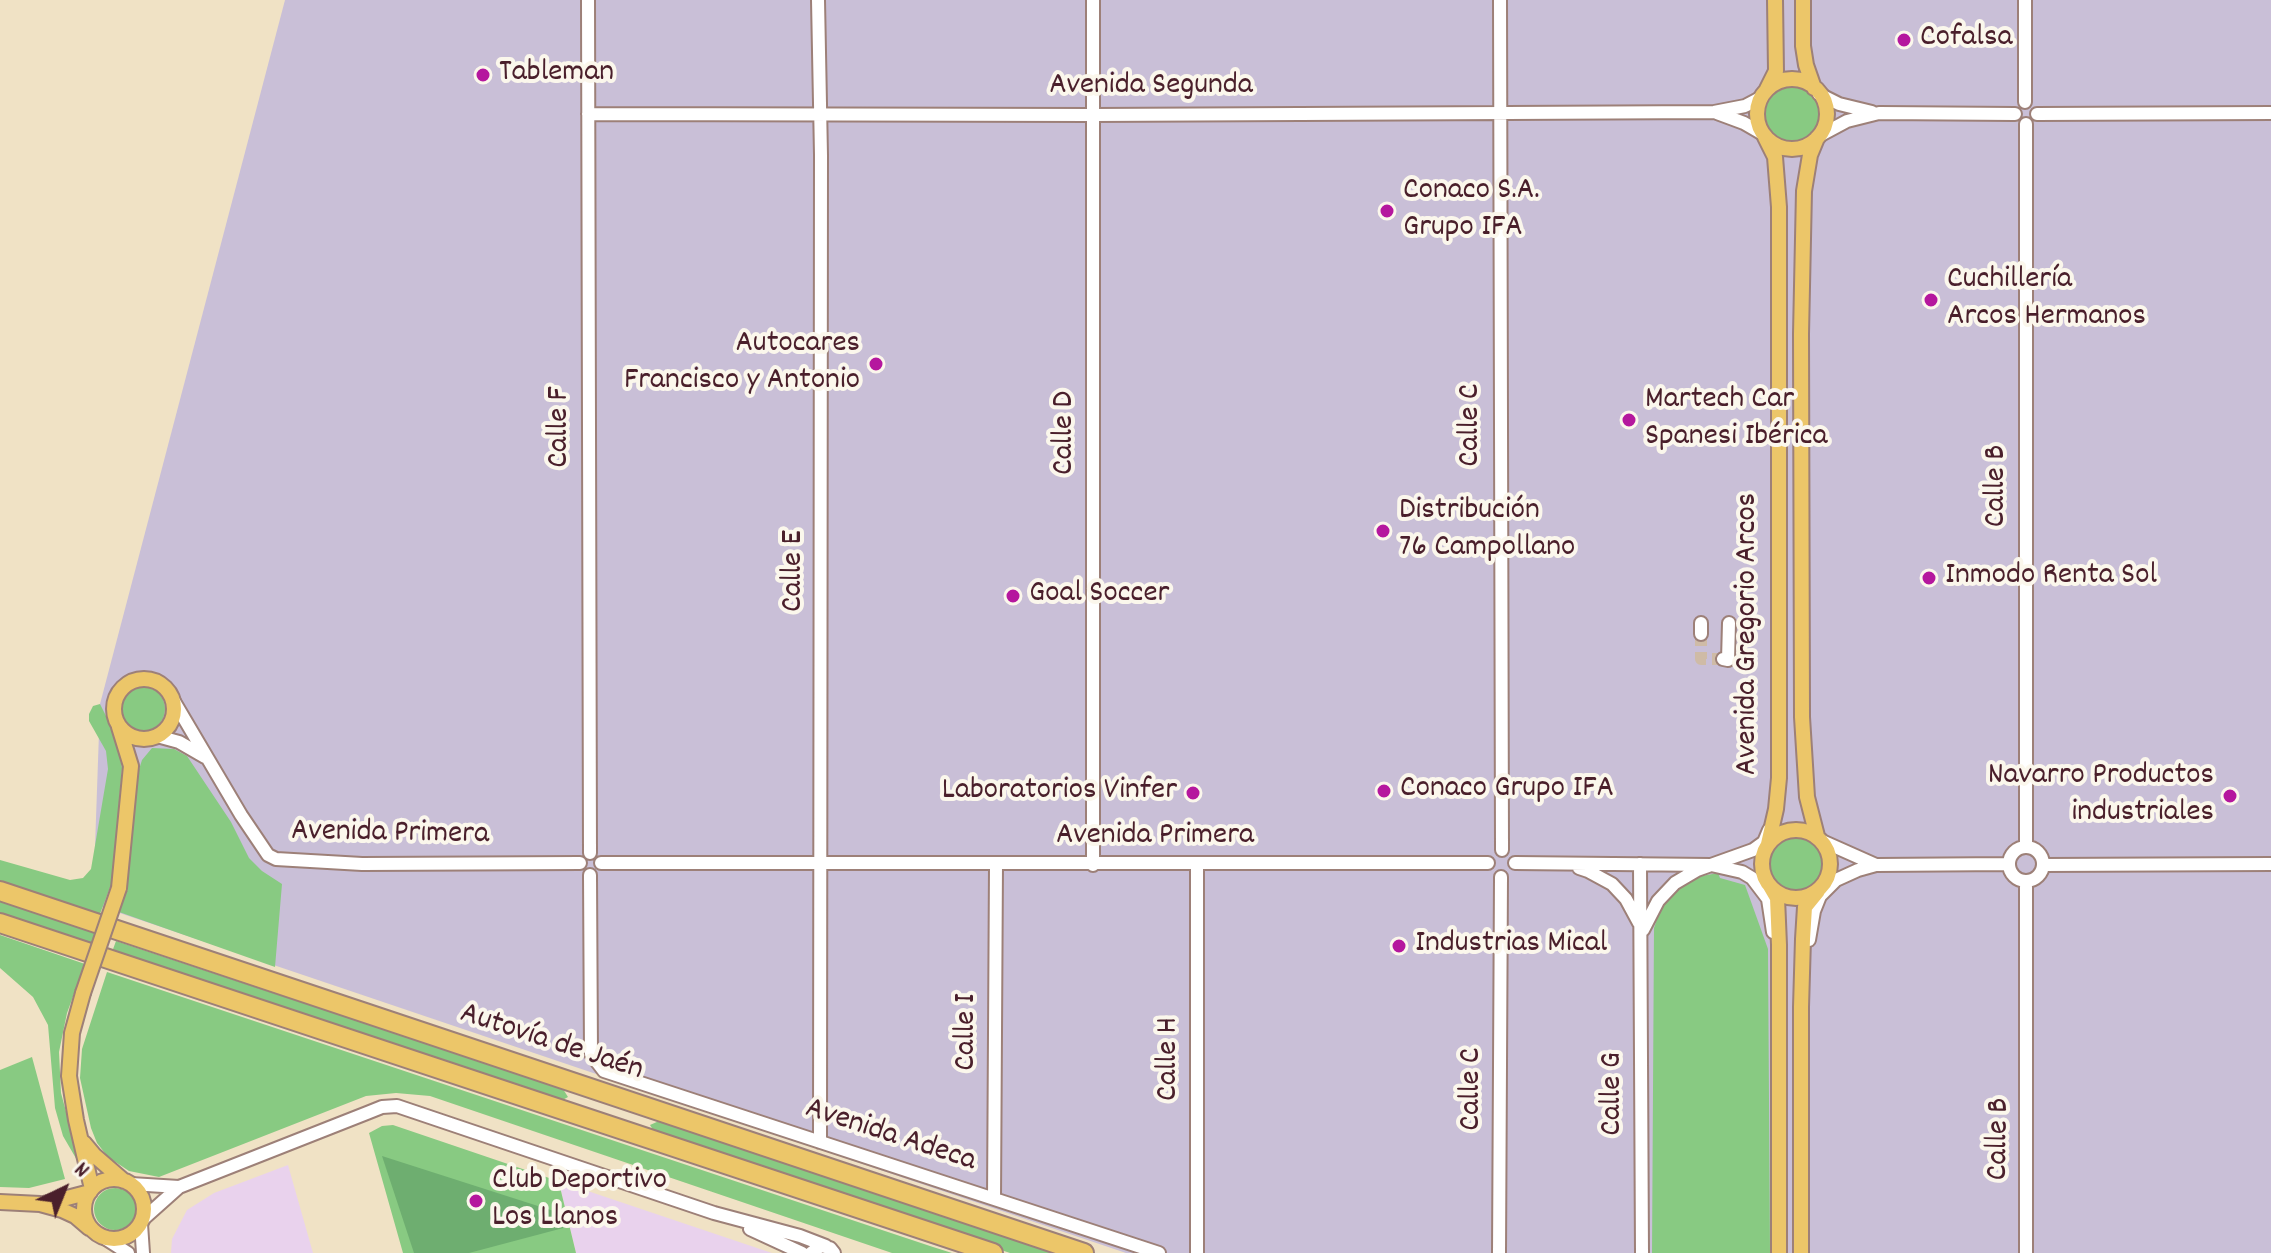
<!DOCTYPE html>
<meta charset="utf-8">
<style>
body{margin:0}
#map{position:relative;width:2271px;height:1253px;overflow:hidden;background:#f0e2c5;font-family:Dekko,sans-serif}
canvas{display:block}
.north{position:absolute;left:24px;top:1149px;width:80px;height:80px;-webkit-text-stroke:6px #fbf7ec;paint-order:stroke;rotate:43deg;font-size:22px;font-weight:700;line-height:32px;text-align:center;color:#4a1f2b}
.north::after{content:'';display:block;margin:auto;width:28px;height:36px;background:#4a1f2b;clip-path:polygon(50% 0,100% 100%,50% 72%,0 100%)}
</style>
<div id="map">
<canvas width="2271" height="1253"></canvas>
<div class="north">N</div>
</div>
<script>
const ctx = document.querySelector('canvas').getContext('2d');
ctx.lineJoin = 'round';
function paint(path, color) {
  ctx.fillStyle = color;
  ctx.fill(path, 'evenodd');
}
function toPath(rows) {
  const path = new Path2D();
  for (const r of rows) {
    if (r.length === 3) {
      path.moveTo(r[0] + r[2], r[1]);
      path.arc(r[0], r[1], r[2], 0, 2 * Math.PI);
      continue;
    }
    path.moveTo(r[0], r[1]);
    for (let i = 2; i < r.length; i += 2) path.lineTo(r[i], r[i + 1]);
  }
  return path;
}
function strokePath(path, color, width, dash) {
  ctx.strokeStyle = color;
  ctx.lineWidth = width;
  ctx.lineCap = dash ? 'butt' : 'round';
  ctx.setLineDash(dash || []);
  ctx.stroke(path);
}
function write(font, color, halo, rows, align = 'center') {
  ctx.font = font + ' Dekko,sans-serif';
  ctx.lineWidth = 8;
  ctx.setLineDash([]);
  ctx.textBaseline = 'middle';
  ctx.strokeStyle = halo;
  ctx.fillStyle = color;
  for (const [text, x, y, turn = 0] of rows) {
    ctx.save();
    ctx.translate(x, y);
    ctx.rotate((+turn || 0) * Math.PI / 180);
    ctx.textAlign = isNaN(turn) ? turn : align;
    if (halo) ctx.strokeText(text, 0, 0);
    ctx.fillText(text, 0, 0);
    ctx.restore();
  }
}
const built = toPath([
 [288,1165,313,1253,171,1253,172,1239,187,1210,214,1193],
 [561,1182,760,1249,772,1253,576,1253,560,1187]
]);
const industrial = toPath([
 [285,0,2271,0,2271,1253,1126,1253,93,904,100,704]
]);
const green = toPath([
 [1793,115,28],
 [143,709,22],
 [100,704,115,734,122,768,112,882,100,914,0,883,0,860,70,880,83,878,91,869,108,769,106,751,89,721,89,714,93,706],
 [152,748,174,749,187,756,231,822,249,858,262,871,282,884,275,967,119,912,127,888,135,782,142,760],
 [1796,863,28],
 [1718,873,1720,878,1745,885,1768,949,1770,1253,1652,1253,1654,928,1662,904,1674,889,1696,877],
 [0,899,98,931,92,947,0,917],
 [0,935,85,964,67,1013,59,1052,61,1093,81,1167,63,1136,55,1108,48,1025,33,997,0,968],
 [116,941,563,1089,568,1097,559,1102,112,952],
 [107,972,933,1247,952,1253,892,1253,430,1096,396,1093,366,1096,159,1177,129,1171,108,1157,97,1143,91,1128,80,1078,82,1049],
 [32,1057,65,1179,29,1188,0,1187,0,1070],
 [659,1121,803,1168,1060,1253,1010,1253,655,1133,650,1125],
 [393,1125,561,1182,560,1187,576,1253,403,1253,369,1133,382,1126],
 [115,1209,21]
]);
const forest = toPath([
 [382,1156,566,1215,567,1227,469,1253,414,1253]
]);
const minorTunnel = toPath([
 [1701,634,1701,659,1723,659]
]);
const minor = toPath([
 [588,0,590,853],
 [818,0,821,155,820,1142],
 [1093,0,1093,865],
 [1500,0,1502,850],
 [2025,0,2025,102],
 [1819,94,1839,104,1872,112],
 [1717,113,1744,123,1763,134],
 [588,114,1093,115,1714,112,1745,106,1762,97],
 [2037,114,2271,113],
 [1819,136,1847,121,1879,113,2015,114],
 [1701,623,1701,634],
 [1723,659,1728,660,1729,623],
 [172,698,241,815,268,855,276,859,362,864,580,863],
 [157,736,179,742,205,757],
 [1822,841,1876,865],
 [2026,847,2026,124],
 [2026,864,17],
 [601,863,1488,863],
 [1515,863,1711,865,1742,872,1752,878,1768,899,1773,932],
 [1640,864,1642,1253],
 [2043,865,2271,864],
 [1579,868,1588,871,1612,884,1626,899,1639,923],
 [590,875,591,1054,604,1071,1159,1253],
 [1643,930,1658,901,1675,883,1697,870,1753,850,1764,842,1769,830],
 [1809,940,1814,911,1820,896,1836,880,1858,870,1876,865,2009,864],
 [131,1184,179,1187],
 [994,1199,996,865],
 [142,1220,179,1187,367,1113,382,1107,397,1106,714,1213,800,1236,826,1246],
 [141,1224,143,1253],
 [750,1229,802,1253],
 [106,1239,128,1253],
 [811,1253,821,1246,830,1248,834,1253],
 [1197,1253,1197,864],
 [1499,1253,1501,877],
 [2026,1253,2026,881]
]);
const major = toPath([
 [1803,0,1803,46,1806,65,1814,88],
 [1792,114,35],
 [1767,89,1776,71,1775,0],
 [1765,137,1775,157,1779,207,1779,778,1776,809,1768,844],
 [144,709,30],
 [1796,864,34],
 [1817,836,1807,797,1802,717,1801,334,1804,191,1810,155,1817,138],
 [1770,886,1777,898,1779,945,1779,1253],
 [119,888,131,766,119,727],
 [83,993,72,1033,69,1076,76,1120,92,1189],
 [84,1143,94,1155,124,1181],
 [114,1209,30],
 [0,1202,40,1204,62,1210,75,1216,89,1228],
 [44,1204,90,1192],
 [1801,1253,1801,1007,1803,939,1805,907,1818,891]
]);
const highway = toPath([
 [0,891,1084,1253],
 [0,923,993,1253]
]);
const majorBridge = toPath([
 [83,993,119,888]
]);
const markers = [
 [1904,40,8,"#b5179e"],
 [483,75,8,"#b5179e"],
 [1387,211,8,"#b5179e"],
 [1931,300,8,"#b5179e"],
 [876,364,8,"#b5179e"],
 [1629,420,8,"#b5179e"],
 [1383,531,8,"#b5179e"],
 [1929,578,8,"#b5179e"],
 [1013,596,8,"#b5179e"],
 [1384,791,8,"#b5179e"],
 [1193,793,8,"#b5179e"],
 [2230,796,8,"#b5179e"],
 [1399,946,8,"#b5179e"],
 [476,1201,8,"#b5179e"]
];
const poiNames = [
 ["Cofalsa",1920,40],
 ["Tableman",499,75],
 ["Conaco S.A.",1403,193],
 ["Grupo IFA",1403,230],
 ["Cuchillería",1947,282],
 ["Arcos Hermanos",1947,319],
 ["Autocares",860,346,"right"],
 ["Francisco y Antonio",860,383,"right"],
 ["Martech Car",1645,402],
 ["Spanesi Ibérica",1645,439],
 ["Distribución",1399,513],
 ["76 Campollano",1399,550],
 ["Inmodo Renta Sol",1945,578],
 ["Goal Soccer",1029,596],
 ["Navarro Productos",2214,778,"right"],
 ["industriales",2214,815,"right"],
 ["Conaco Grupo IFA",1400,791],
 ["Laboratorios Vinfer",1177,793,"right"],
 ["Industrias Mical",1415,946],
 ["Club Deportivo",492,1183],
 ["Los Llanos",492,1220]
];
const streetNames = [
 ["Avenida Segunda",1151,88],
 ["Calle C",1473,425,-90],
 ["Calle F",562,427,-90],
 ["Calle D",1067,433,-90],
 ["Calle B",1999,486,-90],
 ["Calle E",796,571,-90],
 ["Avenida Gregorio Arcos",1750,634,-90],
 ["Avenida Primera",390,835,1],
 ["Avenida Primera",1155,838],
 ["Calle I",969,1032,-90],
 ["Autovía de Jaén",551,1044,18],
 ["Calle H",1171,1059,-90],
 ["Calle C",1474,1089,-90],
 ["Calle G",1615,1094,-90],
 ["Avenida Adeca",890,1137,18],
 ["Calle B",2001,1139,-89]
];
paint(built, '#e9d2ed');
paint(industrial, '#c9bfd7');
paint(green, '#88ca82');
paint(forest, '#6eae70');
strokePath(minorTunnel, '#cfbba6', 12, [12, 6]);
strokePath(minor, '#9d8078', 16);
strokePath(major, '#9d8078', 18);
strokePath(highway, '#9d8078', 22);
strokePath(minor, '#fff', 12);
strokePath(major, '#ecc669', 14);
strokePath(highway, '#ecc669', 18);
strokePath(majorBridge, '#9d8078', 18, []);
strokePath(majorBridge, '#ecc669', 14);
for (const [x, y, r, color] of markers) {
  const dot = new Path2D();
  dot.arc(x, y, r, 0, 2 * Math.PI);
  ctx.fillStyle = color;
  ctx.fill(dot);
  strokePath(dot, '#fbf7ec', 3);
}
write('32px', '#4a1f2b', '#fbf7ec', poiNames, 'left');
write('32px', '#4a1f2b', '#fbf7ec', streetNames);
</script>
